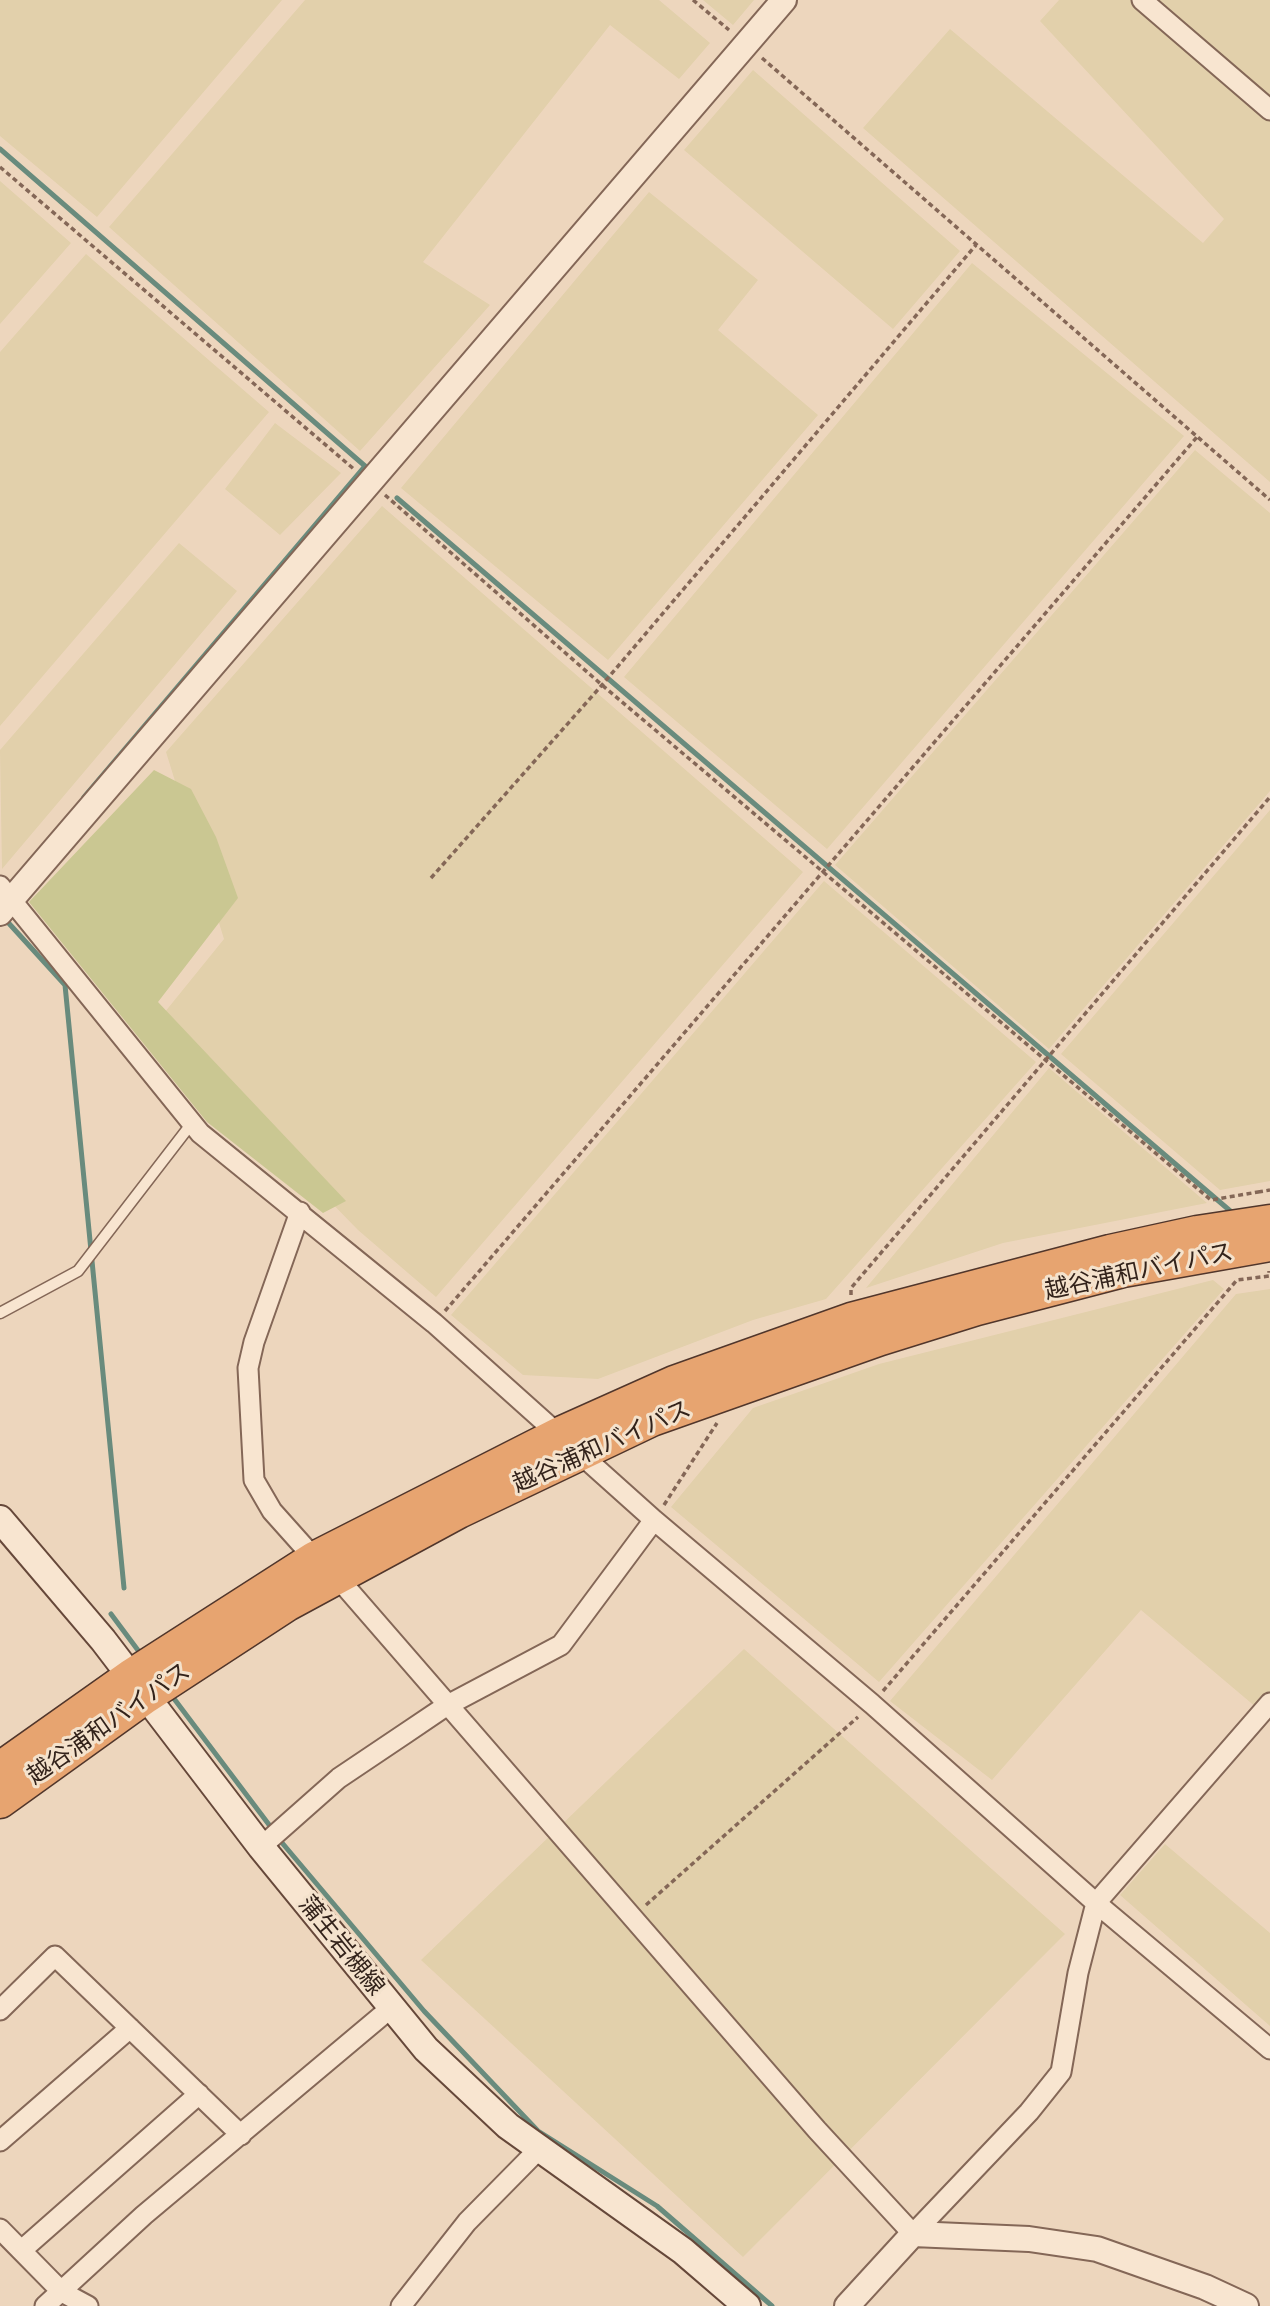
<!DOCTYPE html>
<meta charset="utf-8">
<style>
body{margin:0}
canvas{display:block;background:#edd6bd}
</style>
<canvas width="1270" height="2306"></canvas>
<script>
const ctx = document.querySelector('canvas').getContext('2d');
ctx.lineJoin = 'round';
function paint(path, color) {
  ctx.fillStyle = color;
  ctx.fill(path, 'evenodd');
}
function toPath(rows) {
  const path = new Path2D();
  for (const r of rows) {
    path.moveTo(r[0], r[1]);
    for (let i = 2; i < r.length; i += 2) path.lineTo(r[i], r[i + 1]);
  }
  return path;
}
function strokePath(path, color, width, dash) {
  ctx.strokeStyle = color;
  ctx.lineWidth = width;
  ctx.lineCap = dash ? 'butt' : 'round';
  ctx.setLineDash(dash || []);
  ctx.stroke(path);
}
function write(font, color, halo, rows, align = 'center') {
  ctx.font = font + ' "Noto Serif","Noto Sans JP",serif';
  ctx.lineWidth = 6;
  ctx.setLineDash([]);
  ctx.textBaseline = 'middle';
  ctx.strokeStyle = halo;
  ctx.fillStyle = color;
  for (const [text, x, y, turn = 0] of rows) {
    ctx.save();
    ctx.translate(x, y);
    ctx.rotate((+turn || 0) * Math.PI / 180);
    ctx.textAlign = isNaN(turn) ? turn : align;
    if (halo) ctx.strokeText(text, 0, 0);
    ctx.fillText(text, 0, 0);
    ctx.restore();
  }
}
const farmland = toPath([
 [0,0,282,0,97,217,0,136],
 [305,0,659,0,710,43,679,79,610,25,423,262,490,305,360,451,109,227],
 [703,0,754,0,733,25],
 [1059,0,1270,0,1270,482,863,128,950,29,1203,243,1224,219,1040,21],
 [753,70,960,251,893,329,684,150],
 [0,181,71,243,0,324],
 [649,192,758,280,718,330,818,415,608,660,401,488],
 [86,254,269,412,0,726,0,352],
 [972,263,1184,436,827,849,624,677],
 [275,423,341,473,280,535,225,489],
 [1195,450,1270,513,1270,791,1049,1049,835,865],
 [382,506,803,872,436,1297,358,1230,156,1023,224,939,166,752],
 [179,543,237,591,2,869,0,750],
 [1270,810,1270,1181,1220,1190,1061,1054],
 [824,881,1036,1062,826,1299,753,1320,598,1379,523,1375,451,1315],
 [1049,1068,1207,1203,1003,1243,866,1288],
 [1213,1280,1224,1289,879,1682,671,1507,753,1408,879,1364],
 [1270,1289,1270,1692,1257,1708,1141,1610,992,1780,890,1701,1236,1294],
 [744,1649,1065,1934,743,2257,421,1960],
 [1165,1844,1270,1933,1270,2026,1120,1895]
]);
const green = toPath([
 [154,770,191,789,216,837,238,898,158,1002,346,1201,323,1213,207,1122,29,902]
]);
const stream = toPath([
 [0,149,365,466,84,797],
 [397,498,1235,1215],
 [4,918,65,985,124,1588],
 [111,1614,143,1657],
 [169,1692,273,1830],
 [278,1838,424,2011,538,2131,657,2206,772,2306]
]);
const path = toPath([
 [693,0,729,30],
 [762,58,1270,500],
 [0,167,355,470],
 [385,495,602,685,1211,1200,1258,1192],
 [431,878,602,685,976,245],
 [1258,1192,1270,1190],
 [851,1295,851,1288,1270,797],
 [445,1311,1197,437],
 [664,1505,717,1423],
 [883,1691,1237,1280,1269,1276,1269,1271],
 [646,1905,858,1717]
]);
const service = toPath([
 [0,1313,78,1271,192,1123]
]);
const minor = toPath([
 [1142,0,1270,110],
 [0,886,200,1133,434,1323,654,1520,872,1704,1096,1903,1270,2049],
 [300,1212,254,1342,248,1368,254,1480,272,1511,314,1558],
 [337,1577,817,2130,913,2234,1029,2112,1061,2072,1078,1973,1096,1903,1270,1703],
 [261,1847,339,1778,406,1733,446,1706,561,1645,654,1520],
 [0,2010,55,1956,241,2135],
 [0,2141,130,2028],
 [0,2229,62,2292,88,2306],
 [23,2249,199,2094],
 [45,2306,144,2215,392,2007],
 [401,2306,467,2222,538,2150]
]);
const tertiary = toPath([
 [0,913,784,0],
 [847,2306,913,2234,1029,2239,1097,2249,1205,2287,1246,2306]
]);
const secondary = toPath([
 [0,1519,103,1640,261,1847,426,2049,508,2126,683,2251,747,2306]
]);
const trunk = toPath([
 [0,1768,130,1676,314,1558,560,1433,674,1382,851,1319,1110,1251,1197,1232,1270,1221],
 [0,1802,146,1697,287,1605,459,1512,652,1420,881,1339,977,1309,1123,1271,1270,1245]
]);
const streetNames = [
 ["越谷浦和バイパス",1139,1272,-12],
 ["越谷浦和バイパス",602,1447,-24],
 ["越谷浦和バイパス",109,1724,-35],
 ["蒲生岩槻線",341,1946,51]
];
paint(farmland, '#e2d0ab');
paint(green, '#cac792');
strokePath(stream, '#698b7d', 5);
strokePath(service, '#846757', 13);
strokePath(minor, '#846757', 23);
strokePath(tertiary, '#846757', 28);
strokePath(secondary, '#66483a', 30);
strokePath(trunk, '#51362b', 35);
strokePath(path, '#846757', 3.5, [5, 3.5]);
strokePath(service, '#f8e5d0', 10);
strokePath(minor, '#f8e5d0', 19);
strokePath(tertiary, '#f8e5d0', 24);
strokePath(secondary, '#f8e5d0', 26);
strokePath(trunk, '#e7a470', 32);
write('24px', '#33231b', '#f4e2cc', streetNames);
</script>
